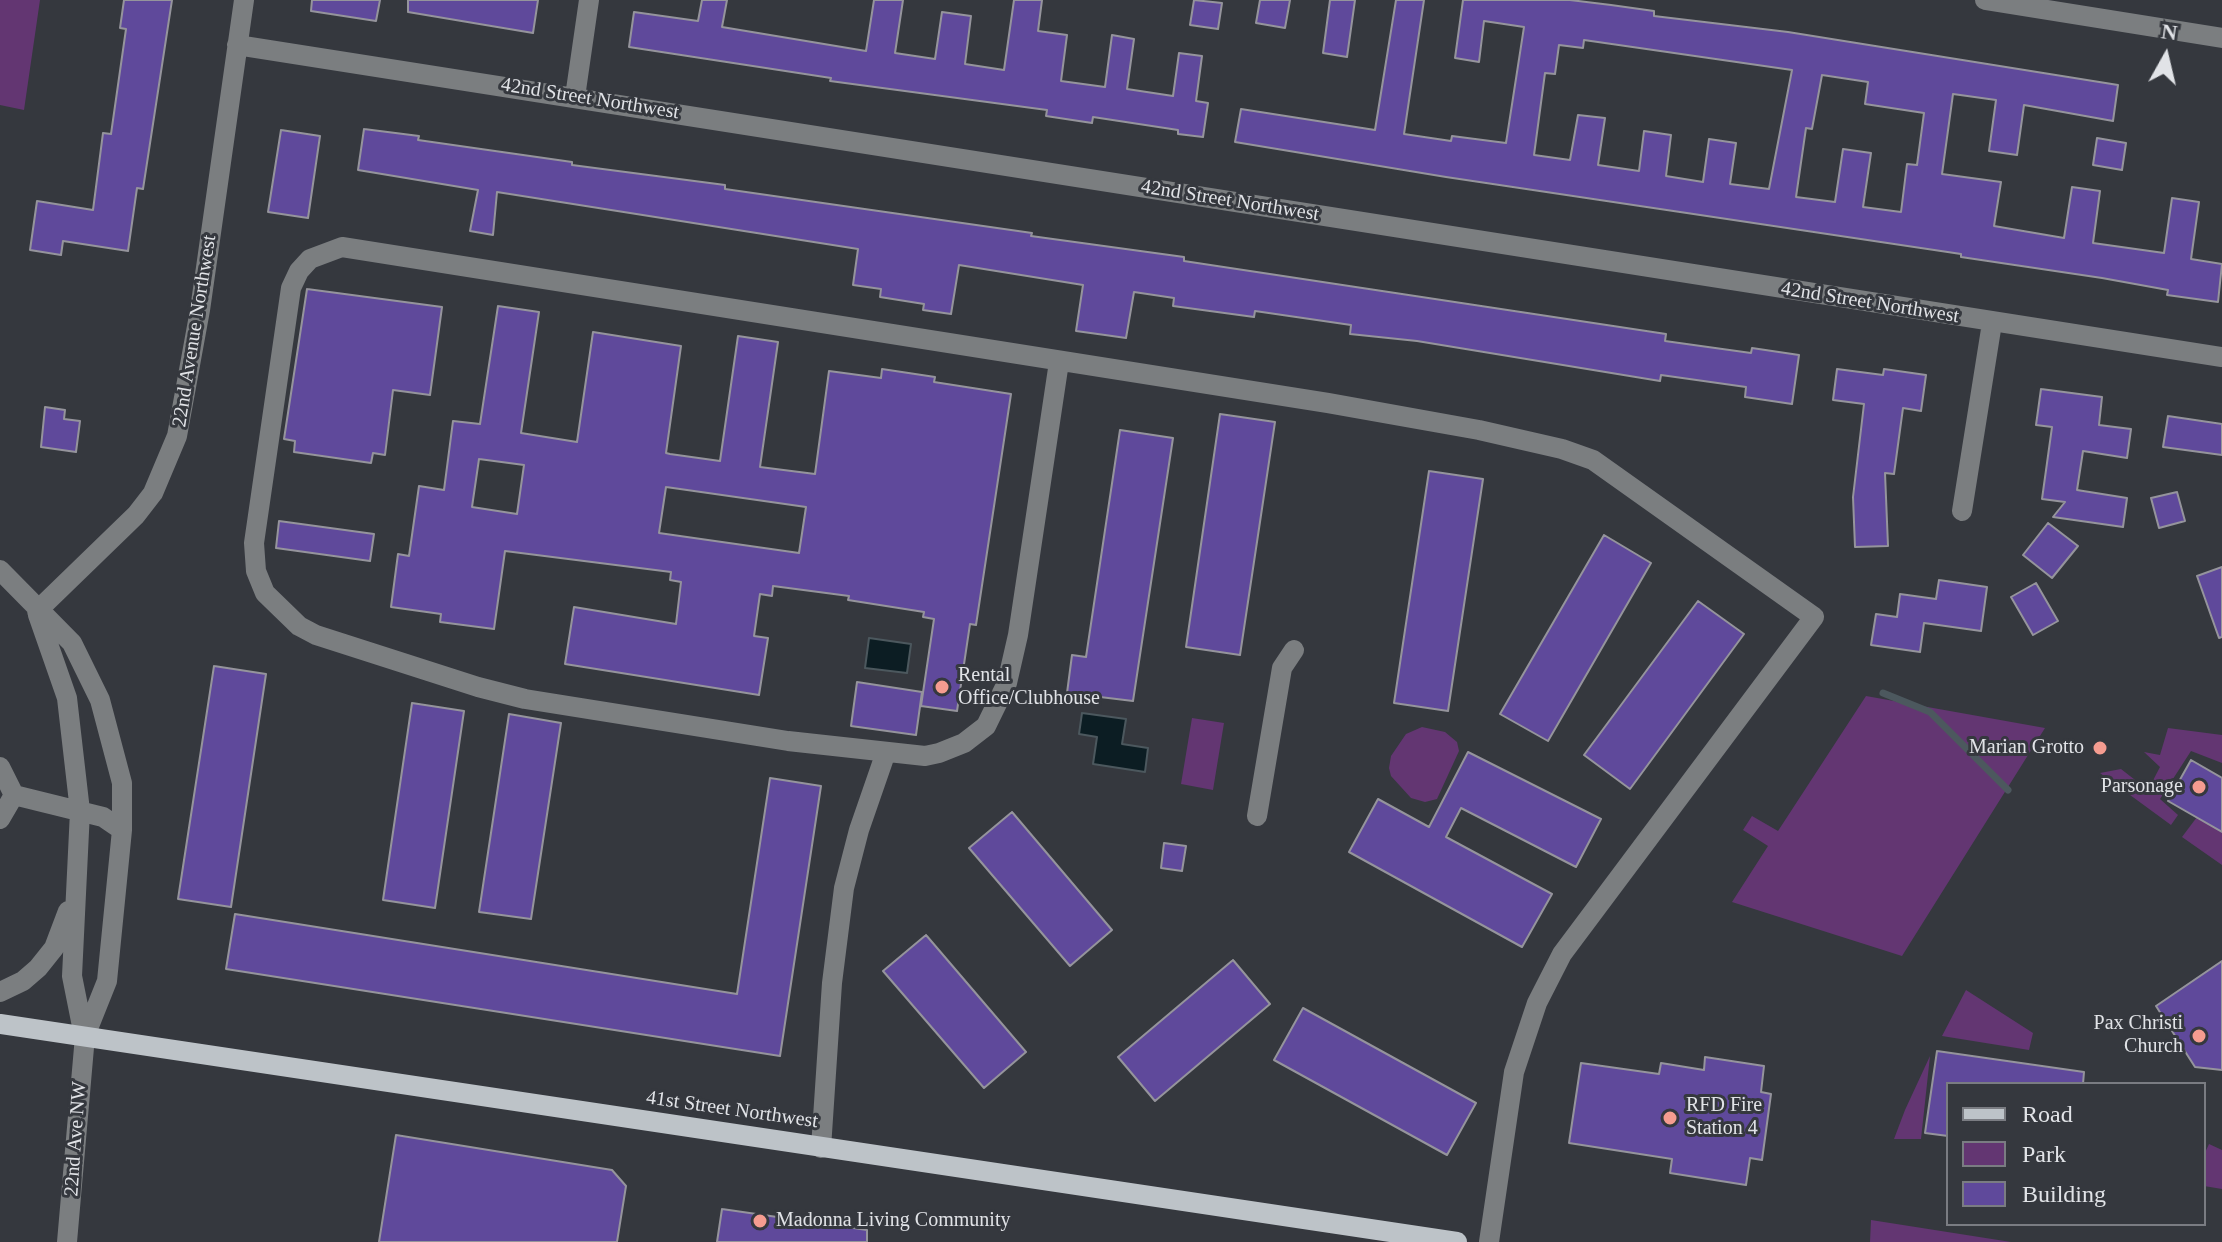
<!DOCTYPE html>
<style>
body{margin:0}
#map{position:relative;width:2222px;height:1242px;overflow:hidden;background:#35383e;font-family:"Times New Roman",serif}
canvas{display:block}
.legend{position:absolute;left:1946px;top:1082px;width:260px;height:144px;box-sizing:border-box;background:#35383e;border:2px solid #7a7c82;margin:0;padding:10px 14px;list-style:none;font-size:24px;color:#e1e3e7}
.legend li{display:flex;align-items:center;gap:16px;height:40px}
.legend b{width:40px;border:2px solid #7a7c82}
.north{position:absolute;left:2126px;top:16px;width:80px;height:80px;-webkit-text-stroke:6px #35383e;paint-order:stroke;rotate:8deg;font-size:22px;font-weight:700;line-height:32px;text-align:center;color:#e1e3e7}
.north::after{content:'';display:block;margin:auto;width:28px;height:36px;background:#e1e3e7;clip-path:polygon(50% 0,100% 100%,50% 72%,0 100%)}
</style>
<div id="map">
<canvas width="2222" height="1242"></canvas>
<ul class="legend">
<li><b style="height:10px;background:#bdc3c8"></b>Road</li>
<li><b style="height:22px;background:#633672"></b>Park</li>
<li><b style="height:22px;background:#5f499b"></b>Building</li>
</ul>
<div class="north">N</div>
</div>
<script>
const ctx = document.querySelector('canvas').getContext('2d');
ctx.lineJoin = 'round';
function paint(path, color) {
  ctx.fillStyle = color;
  ctx.fill(path, 'evenodd');
}
function toPath(rows) {
  const path = new Path2D();
  for (const r of rows) {
    path.moveTo(r[0], r[1]);
    for (let i = 2; i < r.length; i += 2) path.lineTo(r[i], r[i + 1]);
  }
  return path;
}
function strokePath(path, color, width, dash) {
  ctx.strokeStyle = color;
  ctx.lineWidth = width;
  ctx.lineCap = dash ? 'butt' : 'round';
  ctx.setLineDash(dash || []);
  ctx.stroke(path);
}
function write(font, color, halo, rows, align = 'center') {
  ctx.font = font + ' "Times New Roman",serif';
  ctx.lineWidth = 6;
  ctx.setLineDash([]);
  ctx.textBaseline = 'middle';
  ctx.strokeStyle = halo;
  ctx.fillStyle = color;
  for (const [text, x, y, turn = 0] of rows) {
    ctx.save();
    ctx.translate(x, y);
    ctx.rotate((+turn || 0) * Math.PI / 180);
    ctx.textAlign = isNaN(turn) ? turn : align;
    if (halo) ctx.strokeText(text, 0, 0);
    ctx.fillText(text, 0, 0);
    ctx.restore();
  }
}
const green = toPath([
 [0,0,40,0,24,110,0,105],
 [1866,696,2045,728,1902,956,1732,902,1768,846,1743,830,1752,816,1778,831],
 [1192,718,1224,723,1213,790,1181,784],
 [1422,727,1445,732,1457,742,1459,751,1437,799,1425,802,1411,798,1391,776,1389,768,1391,756,1406,734],
 [2168,728,2222,735,2222,763,2191,751,2160,799,2178,815,2171,825,2100,773,2121,769,2148,790,2160,767,2144,752,2160,755],
 [2197,817,2222,832,2222,865,2182,837],
 [1966,990,2033,1033,2029,1050,1942,1036],
 [1930,1056,1921,1139,1894,1139,1905,1110],
 [2209,1144,2222,1150,2222,1189,2204,1186,2204,1155],
 [1871,1220,2011,1242,1870,1242]
]);
const water = toPath([
 [869,638,911,644,907,673,865,668,869,638],
 [1082,713,1126,719,1122,744,1148,748,1145,772,1093,764,1097,737,1079,734,1082,713]
]);
const stream = toPath([
 [1883,693,1930,712,2008,790]
]);
const building = toPath([
 [124,0,172,0,143,189,137,188,128,251,63,241,61,255,30,250,37,201,93,210,103,133,111,134,126,29,120,28,124,0],
 [312,0,380,0,376,21,311,11,312,0],
 [408,0,538,0,533,33,408,12,408,0],
 [702,0,727,0,722,27,866,51,874,0,903,0,895,53,935,59,942,12,971,16,965,64,1004,70,1014,0,1042,0,1038,31,1067,35,1061,81,1105,87,1112,35,1134,39,1127,89,1173,96,1179,53,1202,56,1196,101,1208,103,1203,137,1178,134,1178,130,1093,117,1092,123,1046,116,1047,110,830,81,831,78,629,47,634,12,698,21,702,0],
 [1194,0,1222,3,1218,29,1190,25,1194,0],
 [1260,0,1290,0,1285,28,1256,23,1260,0],
 [1330,0,1355,0,1347,57,1323,53,1330,0],
 [1396,0,1424,0,1404,134,1451,141,1452,136,1506,143,1524,27,1484,21,1479,62,1455,58,1463,0,1570,0,1611,5,1654,11,1654,16,1788,32,2118,85,2113,121,2024,105,2017,155,1989,151,1996,100,1953,94,1942,174,2001,182,1994,226,2064,238,2072,187,2100,191,2093,243,2164,253,2172,198,2199,202,2191,259,2222,264,2218,302,2167,295,2168,290,2102,278,1961,257,1961,254,1446,177,1235,142,1241,109,1375,130,1396,0],
 [1584,40,1792,70,1769,189,1730,184,1736,143,1709,139,1703,182,1666,176,1671,135,1644,131,1639,171,1598,165,1605,118,1578,115,1570,160,1534,155,1545,73,1555,74,1559,45,1583,48,1584,40],
 [1822,75,1868,82,1865,104,1924,113,1917,165,1907,164,1901,212,1863,207,1871,153,1843,149,1835,202,1796,197,1806,128,1812,129,1822,75],
 [364,129,419,136,418,140,572,162,572,165,725,185,725,189,1032,233,1031,236,1184,257,1184,261,1666,334,1665,341,1751,353,1752,348,1799,355,1792,404,1745,397,1746,387,1661,375,1660,381,1417,341,1350,334,1351,325,1255,311,1254,317,1173,306,1174,298,1134,292,1126,338,1105,335,1076,331,1083,285,959,265,951,314,923,310,924,304,880,297,881,289,853,285,858,249,497,192,493,235,470,231,478,190,358,170,364,129],
 [281,130,320,136,308,218,268,212,281,130],
 [2097,138,2126,143,2122,170,2093,165,2097,138],
 [307,289,442,307,430,395,393,390,385,455,373,453,371,463,294,452,295,441,284,439,307,289],
 [498,306,539,312,521,433,577,442,593,332,681,346,666,453,670,454,720,461,738,336,778,342,760,467,815,474,829,371,881,378,882,369,935,377,934,382,1011,394,976,625,970,624,957,711,921,706,934,619,923,617,924,612,848,600,849,596,773,586,772,596,760,594,754,636,768,638,759,695,565,664,574,607,676,624,681,582,670,580,671,572,505,551,494,629,440,622,441,614,391,607,398,554,409,556,419,486,444,490,453,421,480,424,498,306],
 [479,459,524,465,517,514,472,507,479,459],
 [666,487,806,507,799,553,659,533,666,487],
 [1837,369,1883,375,1884,369,1926,375,1921,411,1903,408,1894,474,1885,473,1888,546,1855,547,1853,497,1864,404,1833,400,1837,369],
 [2041,389,2102,397,2099,425,2131,429,2127,458,2083,451,2077,490,2127,498,2123,527,2053,517,2065,502,2042,499,2052,427,2036,425,2041,389],
 [45,407,65,410,64,419,80,421,76,452,41,447,45,407],
 [1220,414,1275,422,1240,655,1186,647,1220,414],
 [2168,416,2222,424,2222,455,2163,447,2168,416],
 [1120,430,1173,438,1133,701,1067,693,1072,655,1086,657,1120,430],
 [1429,471,1483,479,1448,711,1394,703,1429,471],
 [2177,492,2185,521,2159,528,2151,498,2177,492],
 [279,521,374,534,370,561,276,548,279,521],
 [2048,523,2078,546,2052,578,2023,555,2048,523],
 [1604,535,1651,563,1548,741,1500,714,1604,535],
 [2222,567,2222,637,2219,638,2197,576,2222,567],
 [1939,580,1987,587,1981,631,1924,623,1920,652,1871,645,1876,614,1897,617,1900,594,1936,599,1939,580],
 [2036,583,2058,621,2033,635,2011,597,2036,583],
 [1698,601,1744,634,1630,789,1584,755,1698,601],
 [214,666,266,674,231,907,178,899,214,666],
 [857,682,922,692,916,735,851,726,857,682],
 [412,703,464,711,435,908,383,900,412,703],
 [509,714,561,723,531,919,479,912,509,714],
 [1468,752,1601,819,1576,867,1461,808,1446,837,1552,894,1522,947,1349,852,1378,799,1429,827,1468,752],
 [2191,760,2222,778,2222,832,2168,801,2191,760],
 [770,778,821,786,780,1056,226,969,235,914,737,994,770,778],
 [1012,812,1112,930,1070,966,969,848,1012,812],
 [1164,843,1186,846,1182,871,1161,868,1164,843],
 [926,935,1026,1052,984,1088,883,971,926,935],
 [1233,960,1270,1004,1155,1101,1118,1057,1233,960],
 [2222,961,2222,1070,2195,1067,2156,1006,2222,961],
 [1303,1008,1476,1103,1447,1155,1274,1060,1303,1008],
 [1937,1051,2084,1072,2083,1084,1948,1084,1948,1136,1925,1133,1937,1051],
 [1705,1057,1764,1066,1761,1092,1771,1094,1762,1160,1750,1158,1746,1185,1670,1173,1672,1159,1569,1143,1581,1063,1659,1074,1661,1063,1704,1070,1705,1057],
 [396,1135,612,1170,626,1186,617,1242,379,1242,396,1135],
 [722,1209,867,1230,867,1242,717,1242,722,1209]
]);
const minor = toPath([
 [1985,0,2222,38],
 [237,45,2222,357],
 [575,97,589,0],
 [1059,362,1018,635,1007,683,986,726,964,743,939,753,925,756,788,741,525,699,478,687,316,635,299,626,265,593,256,571,254,543,291,288,299,271,310,259,342,247,1328,403,1479,430,1562,449,1593,460,1814,617,1562,954,1537,1003,1514,1072,1489,1242],
 [1962,511,1992,323],
 [0,570,72,643,100,700,122,783,122,830,107,981,85,1036,67,1242],
 [37,611,136,515,153,493,177,436,200,310,244,0],
 [38,615,67,698,80,811,72,976,84,1036],
 [0,767,14,795,103,817,122,830],
 [1257,816,1282,668,1294,650],
 [0,819,14,795],
 [0,992,23,981,38,968,54,948,68,911],
 [821,1148,832,983,844,888,859,830,886,752]
]);
const major = toPath([
 [0,1024,1457,1242]
]);
const markers = [
 [942,687,8,"#f59c90"],
 [2100,748,8,"#f59c90"],
 [2199,787,8,"#f59c90"],
 [2199,1036,8,"#f59c90"],
 [1670,1118,8,"#f59c90"],
 [760,1221,8,"#f59c90"]
];
const streetNames = [
 ["42nd Street Northwest",590,99,9],
 ["42nd Street Northwest",1230,201,9],
 ["42nd Street Northwest",1870,303,9],
 ["22nd Avenue Northwest",195,331,-81],
 ["41st Street Northwest",732,1110,8],
 ["22nd Ave NW",76,1139,-86]
];
const poiNames = [
 ["Rental",958,676],
 ["Office/Clubhouse",958,699],
 ["Marian Grotto",2084,748,"right"],
 ["Parsonage",2183,787,"right"],
 ["Pax Christi",2183,1024,"right"],
 ["Church",2183,1047,"right"],
 ["RFD Fire",1686,1106],
 ["Station 4",1686,1129],
 ["Madonna Living Community",776,1221]
];
paint(green, '#633672');
paint(water, '#0c1d23');
strokePath(water, '#4c585e', 2);
strokePath(stream, '#4c585e', 7);
paint(building, '#5f499b');
strokePath(building, '#95949c', 2);
strokePath(minor, '#7b7e80', 20);
strokePath(major, '#bdc3c8', 20);
for (const [x, y, r, color] of markers) {
  const dot = new Path2D();
  dot.arc(x, y, r, 0, 2 * Math.PI);
  ctx.fillStyle = color;
  ctx.fill(dot);
  strokePath(dot, '#35383e', 3);
}
write('20px', '#e1e3e7', '#35383e', streetNames);
write('20px', '#e1e3e7', '#35383e', poiNames, 'left');
</script>
